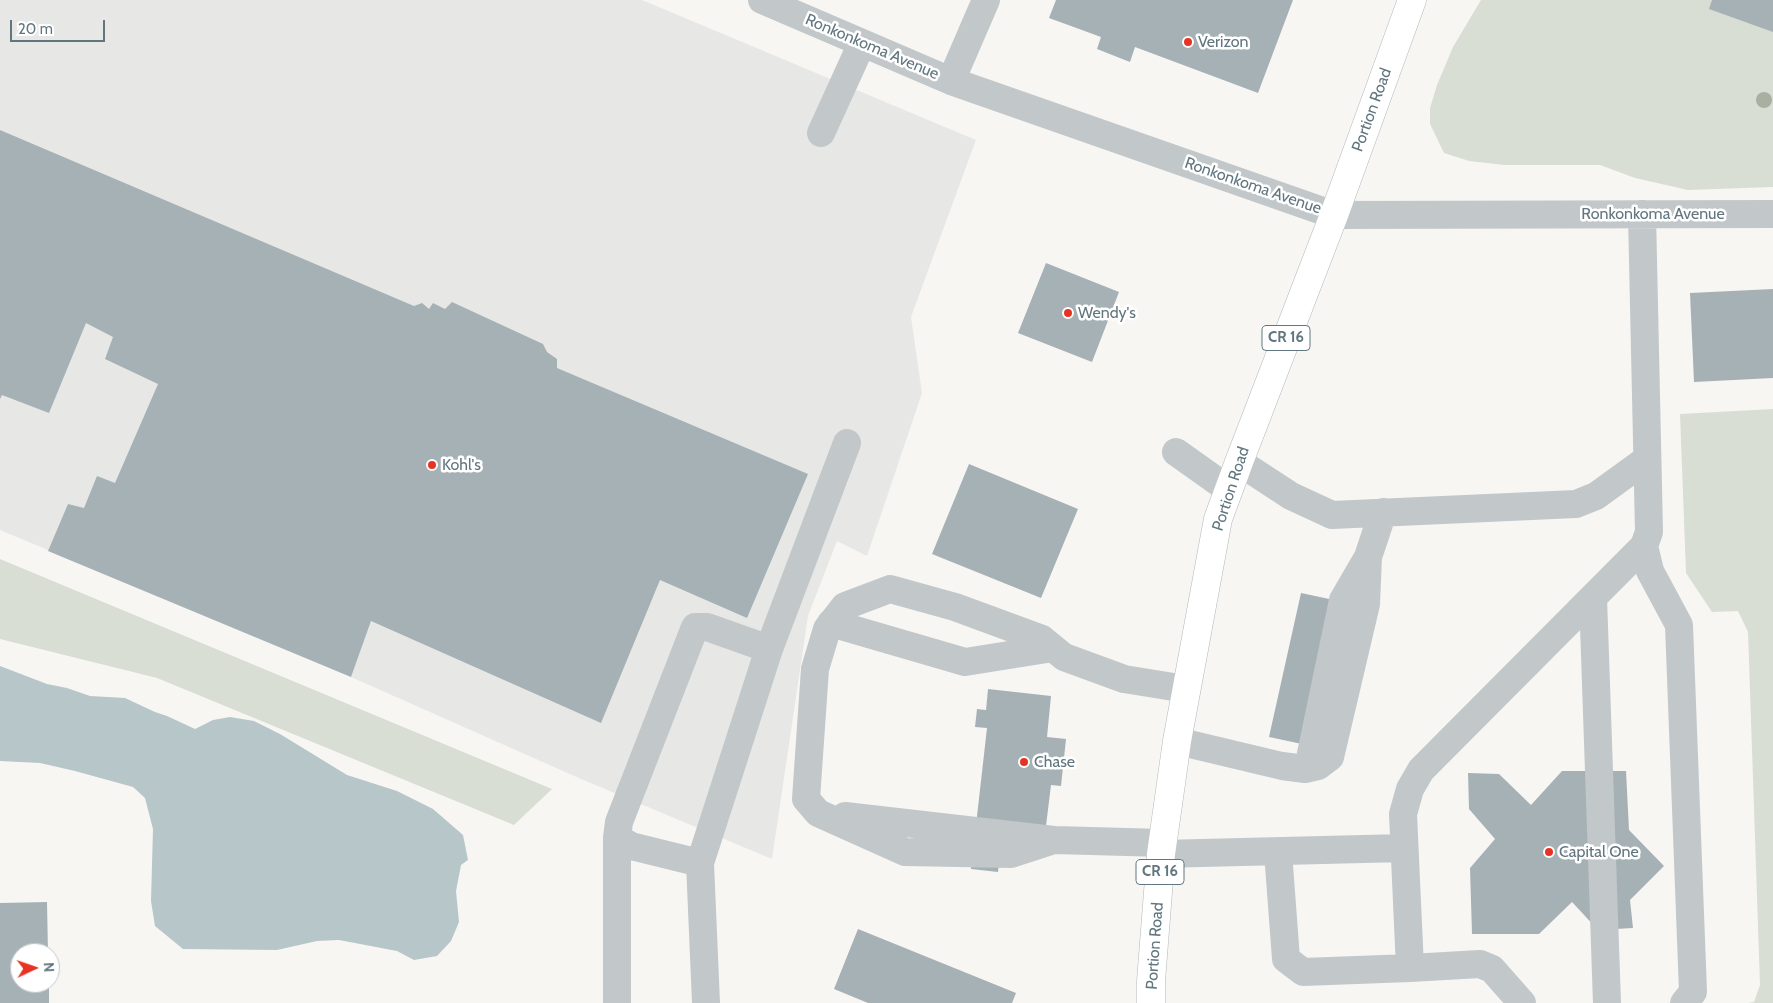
<!DOCTYPE html>
<style>
body{margin:0}
#map{position:relative;width:1773px;height:1003px;overflow:hidden;background:#f7f6f3;font-family:Cabin,sans-serif}
canvas{display:block}
.north{position:absolute;left:10px;top:943px;width:50px;height:50px;box-sizing:border-box;background:#fff;border:1px solid #c0c8cc;border-radius:50%;rotate:87deg;font-size:14px;font-weight:700;line-height:20px;text-align:center;color:#61767f}
.north::after{content:'';display:block;margin:auto;width:18px;height:22px;background:#e73323;clip-path:polygon(50% 0,100% 100%,50% 72%,0 100%)}
.scale{position:absolute;left:10px;top:20px;width:95px;height:22px;box-sizing:border-box;border:2px solid #61767f;border-top:0;padding-left:6px;font-size:15px;line-height:18px;white-space:nowrap;color:#61767f;-webkit-text-stroke:4px #fff;paint-order:stroke}
</style>
<div id="map">
<canvas width="1773" height="1003"></canvas>
<div class="north">N</div>
<div class="scale">20 m</div>
</div>
<script>
const ctx = document.querySelector('canvas').getContext('2d');
ctx.lineJoin = 'round';
function paint(path, color) {
  ctx.fillStyle = color;
  ctx.fill(path, 'evenodd');
}
function toPath(rows) {
  const path = new Path2D();
  for (const r of rows) {
    path.moveTo(r[0], r[1]);
    for (let i = 2; i < r.length; i += 2) path.lineTo(r[i], r[i + 1]);
  }
  return path;
}
function strokePath(path, color, width, dash) {
  ctx.strokeStyle = color;
  ctx.lineWidth = width;
  ctx.lineCap = dash ? 'butt' : 'round';
  ctx.setLineDash(dash || []);
  ctx.stroke(path);
}
function write(font, color, halo, rows, align = 'center') {
  ctx.font = font + ' Cabin,sans-serif';
  ctx.lineWidth = 5;
  ctx.setLineDash([]);
  ctx.textBaseline = 'middle';
  ctx.strokeStyle = halo;
  ctx.fillStyle = color;
  for (const [text, x, y, turn = 0] of rows) {
    ctx.save();
    ctx.translate(x, y);
    ctx.rotate((+turn || 0) * Math.PI / 180);
    ctx.textAlign = isNaN(turn) ? turn : align;
    if (halo) ctx.strokeText(text, 0, 0);
    ctx.fillText(text, 0, 0);
    ctx.restore();
  }
}
const built = toPath([
 [0,0,642,0,976,140,911,317,922,393,867,556,837,541,808,616,772,859,581,779,351,677,0,530]
]);
const green = toPath([
 [1481,0,1773,0,1773,187,1688,190,1635,178,1600,165,1504,165,1469,161,1444,153,1430,124,1430,108,1437,85,1453,47],
 [1773,409,1773,1003,1748,1003,1754,1002,1760,985,1748,632,1738,611,1712,612,1686,573,1680,414],
 [0,559,552,789,514,825,157,678,0,639]
]);
const water = toPath([
 [0,666,47,684,67,688,90,696,125,698,155,712,167,716,195,729,213,720,230,717,254,721,280,734,347,775,397,791,433,809,463,835,468,860,461,865,456,891,459,922,451,941,437,956,414,960,397,951,339,940,317,941,277,950,183,949,155,926,151,901,153,829,145,798,133,787,75,771,40,763,0,761]
]);
const building = toPath([
 [1056,0,1293,0,1258,93,1135,47,1130,62,1097,49,1101,37,1049,18],
 [1712,0,1773,0,1773,32,1709,9],
 [0,130,414,306,422,303,429,309,433,303,445,309,452,302,543,344,547,352,557,359,557,368,808,474,747,618,660,580,601,723,371,621,351,677,48,551,68,504,84,508,97,476,115,483,158,384,105,359,113,337,86,323,49,413,2,395,0,399],
 [1046,263,1119,292,1092,362,1018,333],
 [1773,289,1773,378,1694,382,1690,293],
 [969,464,1078,509,1041,598,932,554],
 [1301,593,1334,600,1302,744,1269,737],
 [988,689,1051,696,1047,737,1066,739,1061,786,1051,785,1045,834,1003,829,998,872,971,869,987,728,975,727,977,709,986,710],
 [1562,771,1626,771,1629,830,1664,866,1630,900,1633,928,1598,930,1572,902,1539,934,1472,934,1470,868,1495,839,1469,809,1468,773,1499,774,1531,805],
 [47,902,48,953,20,953,20,983,49,983,49,1003,0,1003,0,903],
 [858,929,1016,993,1012,1003,868,1003,834,989]
]);
const minor = toPath([
 [762,0,951,81,1334,215,1773,214],
 [951,81,986,0],
 [821,133,862,43],
 [1176,452,1228,489],
 [1239,462,1291,496,1332,515,1576,504,1596,496,1647,459],
 [1644,546,1650,571,1679,625,1693,992,1684,1003],
 [1593,597,1607,1003],
 [831,623,965,662,1053,648],
 [1177,741,1282,766,1305,769,1318,766,1330,757,1366,604,1368,557],
 [1308,768,1343,600,1368,557,1383,512],
 [845,816,1054,840,1163,843],
 [1054,840,1011,854,905,852,818,813,806,799,815,669,827,629,845,606,890,589,955,607,1042,639,1064,657,1124,679,1186,689],
 [1278,852,1286,959,1303,972,1410,968],
 [1161,854,1404,848],
 [700,863,631,846,617,838,619,822,695,627,707,627,769,649],
 [617,1003,617,838],
 [706,1003,700,863,769,649,847,443],
 [1522,1003,1492,969,1480,964,1410,968,1403,814,1410,789,1421,770,1644,546,1649,532,1642,214]
]);
const major = toPath([
 [1151,1003,1151,981,1161,854,1177,741,1218,519,1239,462,1334,215,1412,0]
]);
const trees = [
 [1764,100]
];
const markers = [
 [1188,42,5,"#e73323"],
 [1068,313,5,"#e73323"],
 [432,465,5,"#e73323"],
 [1024,762,5,"#e73323"],
 [1549,852,5,"#e73323"]
];
const shields = [
 [1286,338,48],
 [1160,872,48]
];
const shieldNames = [
 ["CR 16",1286,338],
 ["CR 16",1160,872]
];
const poiNames = [
 ["Verizon",1198,42],
 ["Wendy's",1078,313],
 ["Kohl's",442,465],
 ["Chase",1034,762],
 ["Capital One",1559,852]
];
const streetNames = [
 ["Ronkonkoma Avenue",872,47,23],
 ["Portion Road",1372,110,-70],
 ["Ronkonkoma Avenue",1253,186,19],
 ["Ronkonkoma Avenue",1653,214],
 ["Portion Road",1231,489,-72],
 ["Portion Road",1155,946,-86]
];
paint(built, '#e7e8e6');
paint(green, '#d9ded4');
paint(water, '#b7c6c8');
paint(building, '#a6b1b5');
strokePath(major, '#b3b9bc', 29);
strokePath(minor, '#c2c7c9', 28);
strokePath(major, '#fff', 28);
ctx.fillStyle = '#a8b0a2';
for (const [x, y] of trees) {
  ctx.beginPath();
  ctx.arc(x, y, 8, 0, 2 * Math.PI);
  ctx.fill();
}
for (const [x, y, r, color] of markers) {
  const dot = new Path2D();
  dot.arc(x, y, r, 0, 2 * Math.PI);
  ctx.fillStyle = color;
  ctx.fill(dot);
  strokePath(dot, '#fff', 2);
}
for (const [x, y, w] of shields) {
  const box = new Path2D();
  box.roundRect(x - w / 2, y - 12.5, w, 25, 4);
  ctx.fillStyle = '#fff';
  ctx.fill(box);
  strokePath(box, '#61767f', 1);
}
write('bold 15px', '#61767f', null, shieldNames);
write('16px', '#61767f', '#fff', poiNames, 'left');
write('16px', '#61767f', '#fff', streetNames);
</script>
